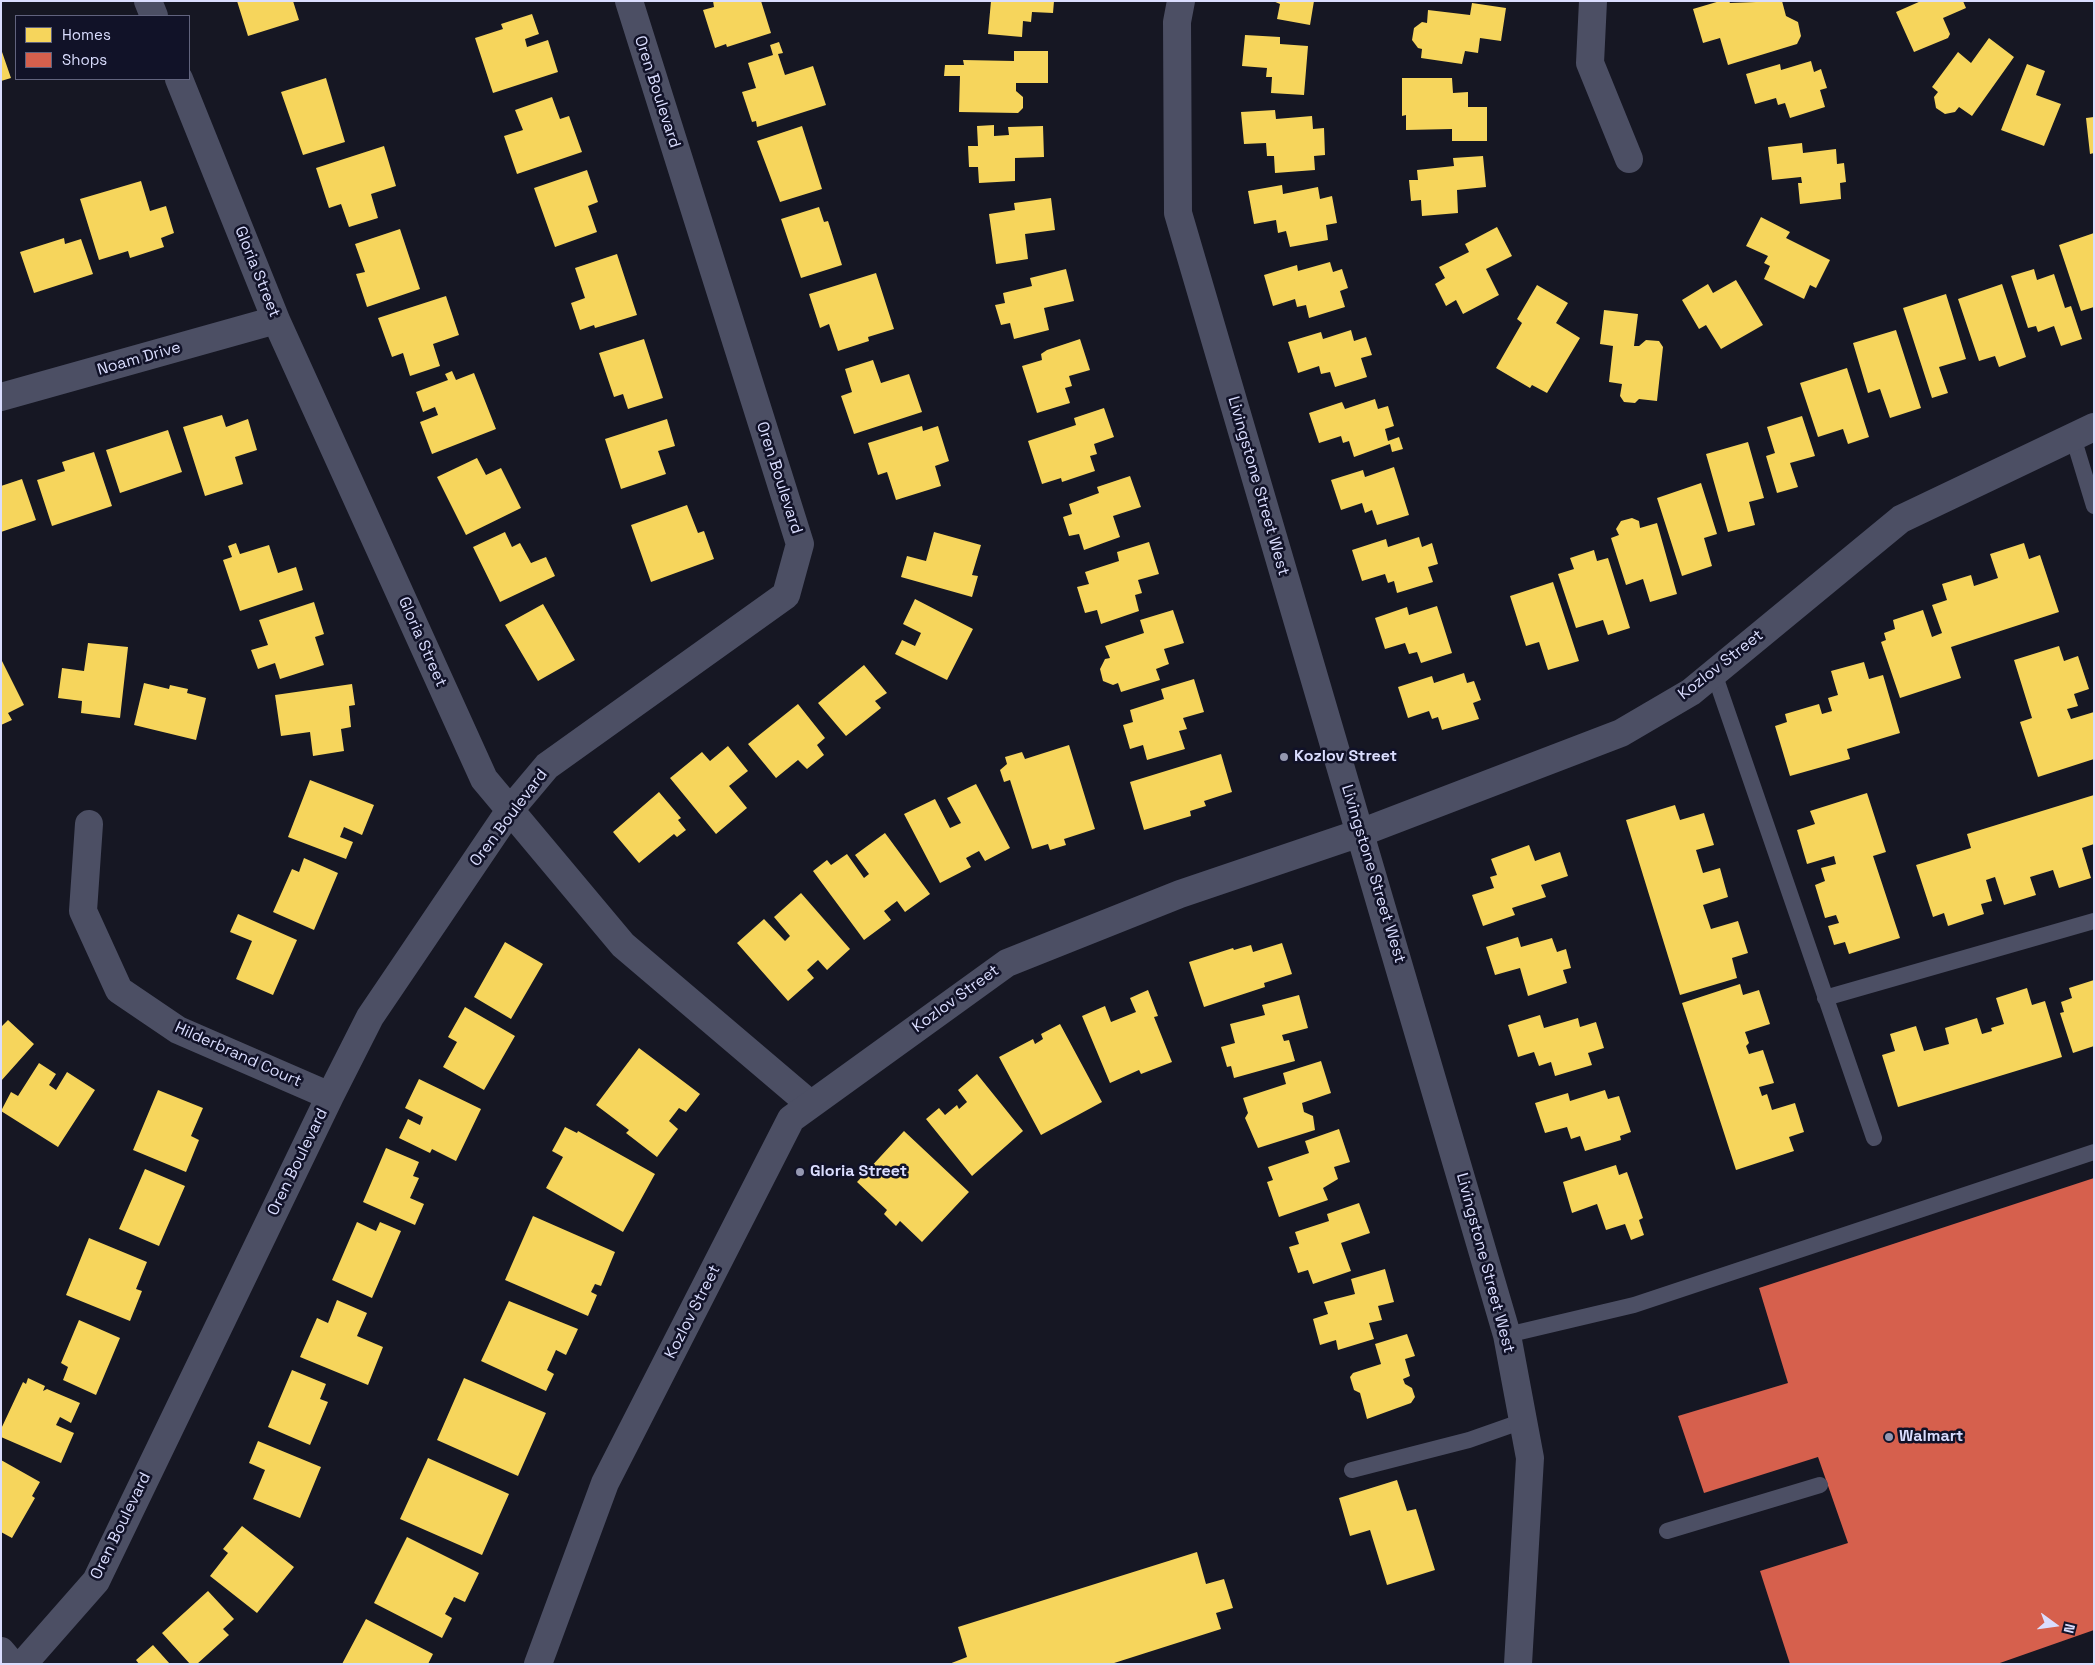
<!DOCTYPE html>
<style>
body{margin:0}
#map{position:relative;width:2095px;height:1665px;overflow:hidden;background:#161723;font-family:"Space Grotesk",sans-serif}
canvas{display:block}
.frame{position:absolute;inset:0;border:2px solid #daddfe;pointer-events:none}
.legend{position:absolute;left:15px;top:15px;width:175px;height:65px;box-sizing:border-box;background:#111228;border:1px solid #61637e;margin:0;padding:6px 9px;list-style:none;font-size:15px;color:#daddfe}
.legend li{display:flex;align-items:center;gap:10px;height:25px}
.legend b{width:25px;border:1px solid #61637e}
.north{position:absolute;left:2030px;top:1600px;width:50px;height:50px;-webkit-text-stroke:4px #111228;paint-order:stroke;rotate:104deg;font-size:14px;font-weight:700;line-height:20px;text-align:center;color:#daddfe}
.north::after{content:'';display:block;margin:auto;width:18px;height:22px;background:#daddfe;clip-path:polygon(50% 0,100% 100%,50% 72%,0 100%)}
</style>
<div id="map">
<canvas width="2095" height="1665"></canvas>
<div class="frame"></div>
<ul class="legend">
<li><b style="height:14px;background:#f6d55c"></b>Homes</li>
<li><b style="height:14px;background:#d6604d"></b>Shops</li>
</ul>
<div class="north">N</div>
</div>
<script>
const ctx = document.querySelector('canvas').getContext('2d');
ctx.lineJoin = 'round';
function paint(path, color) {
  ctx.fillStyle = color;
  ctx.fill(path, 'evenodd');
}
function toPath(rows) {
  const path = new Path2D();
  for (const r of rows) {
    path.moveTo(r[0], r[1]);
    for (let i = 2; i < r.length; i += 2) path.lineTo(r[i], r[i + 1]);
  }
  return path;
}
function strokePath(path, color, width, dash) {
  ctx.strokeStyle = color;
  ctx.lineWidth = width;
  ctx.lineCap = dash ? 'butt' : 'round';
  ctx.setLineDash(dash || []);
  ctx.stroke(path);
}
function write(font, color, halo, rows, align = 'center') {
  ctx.font = font + ' "Space Grotesk",sans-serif';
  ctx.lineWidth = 5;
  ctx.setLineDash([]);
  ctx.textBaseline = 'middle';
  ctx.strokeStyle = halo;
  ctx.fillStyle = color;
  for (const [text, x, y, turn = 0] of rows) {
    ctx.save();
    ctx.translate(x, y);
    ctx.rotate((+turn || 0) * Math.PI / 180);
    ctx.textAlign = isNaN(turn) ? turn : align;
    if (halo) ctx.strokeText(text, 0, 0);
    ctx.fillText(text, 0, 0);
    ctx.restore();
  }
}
const homes = toPath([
 [237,1,293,1,299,20,248,36],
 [713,1,761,1,771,33,727,47,726,44,715,48,703,10,714,7],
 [991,1,1054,1,1053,13,1032,12,1031,22,1023,21,1022,37,988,34],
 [1273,1,1314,1,1310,25,1277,19,1280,4],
 [1720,1,1729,1,1730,3,1782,1,1786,16,1798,22,1801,36,1797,44,1728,65,1720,38,1703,43,1693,9],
 [1921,1,1963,1,1966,8,1943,18,1950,34,1948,38,1914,52,1896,12],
 [1472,3,1506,8,1501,41,1480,38,1478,53,1465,51,1462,64,1421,58,1422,49,1418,48,1412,40,1414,28,1422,22,1427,23,1428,10,1470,15],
 [532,14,539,34,525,39,527,47,548,40,558,72,493,93,475,38,503,29,501,24],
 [1245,35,1280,37,1280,44,1308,46,1304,95,1271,93,1272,77,1266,77,1267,68,1242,66],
 [1989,38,2014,57,1972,116,1959,107,1955,112,1945,114,1936,108,1934,97,1938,92,1932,87,1958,52,1971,63],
 [779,42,783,53,778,54,785,75,813,66,826,105,757,127,756,121,752,122,742,92,756,88,748,63,773,55,770,45],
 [1,49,11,78,1,81],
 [1014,51,1048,51,1048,83,1016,83,1016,91,1023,97,1023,108,1018,113,959,112,960,76,944,76,945,65,964,65,963,60,1014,61],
 [1811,61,1814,72,1821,69,1827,88,1820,90,1825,107,1790,118,1785,103,1778,105,1776,98,1755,104,1746,74,1780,64,1781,70],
 [2027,64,2045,71,2036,95,2061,104,2044,146,2001,130],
 [326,78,345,142,303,155,281,92],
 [1402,78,1452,78,1453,93,1468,92,1468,107,1487,107,1487,141,1452,141,1452,129,1406,130,1406,115,1402,116],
 [552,97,560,119,569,116,582,152,517,174,504,136,523,130,515,110],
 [1275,110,1276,119,1312,116,1313,129,1324,128,1325,155,1314,156,1315,170,1275,173,1274,156,1267,156,1266,143,1244,144,1241,112],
 [2094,117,2094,153,2090,154,2086,118],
 [994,125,994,136,1009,135,1008,127,1043,126,1044,157,1015,158,1015,181,979,183,978,167,969,167,968,146,978,146,977,126],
 [802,126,822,189,780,202,757,141],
 [1802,143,1803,153,1836,149,1837,164,1844,163,1846,182,1840,183,1841,199,1800,204,1798,183,1802,183,1801,177,1772,180,1768,147],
 [384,146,396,186,371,194,378,218,349,227,341,204,329,208,316,168],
 [1483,156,1486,187,1457,190,1458,213,1422,216,1421,200,1411,201,1409,180,1418,180,1417,170,1454,166,1453,158],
 [587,170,598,202,588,206,597,232,555,247,534,188],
 [141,181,150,211,166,206,174,233,161,238,164,247,130,258,128,251,99,260,80,199],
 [1282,185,1283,194,1318,187,1320,199,1332,196,1337,223,1326,225,1328,240,1290,247,1286,231,1278,233,1276,220,1254,224,1248,191],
 [1051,198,1055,230,1025,234,1028,259,996,264,989,214,1015,210,1014,203],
 [819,207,824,222,828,221,842,265,801,278,781,219],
 [1761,217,1790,232,1786,238,1830,260,1816,288,1810,285,1804,299,1764,279,1770,266,1764,263,1768,256,1746,246],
 [1497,227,1512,256,1486,269,1499,295,1463,314,1456,300,1446,306,1435,284,1445,278,1439,267,1469,252,1465,244],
 [400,229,420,289,367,307,356,274,365,272,355,244],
 [2094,233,2094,307,2081,311,2059,245],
 [64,238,65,244,81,239,93,274,34,293,20,252],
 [617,254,637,315,595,328,594,325,580,330,571,303,585,298,575,268],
 [1330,262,1333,272,1342,269,1348,288,1340,291,1345,307,1309,318,1306,305,1297,307,1295,299,1273,306,1264,275,1297,265,1298,271],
 [1066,269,1074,301,1044,308,1049,330,1014,339,1010,323,1001,325,995,305,1005,303,1003,293,1032,286,1030,278],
 [2034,269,2037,280,2054,274,2065,308,2071,306,2082,339,2061,346,2054,326,2038,332,2036,326,2028,328,2011,276],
 [876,273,894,329,868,337,869,341,838,351,829,324,820,328,809,294],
 [1736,280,1763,325,1721,349,1706,325,1699,329,1682,300,1708,284,1713,293],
 [2002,284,2026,357,1999,367,1995,356,1979,361,1958,299],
 [1537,285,1568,303,1556,323,1580,338,1547,393,1532,385,1530,388,1496,368,1522,323,1517,319],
 [1946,294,1966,359,1939,367,1948,393,1932,398,1903,308],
 [446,296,459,335,433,344,440,366,410,376,403,353,392,357,378,318],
 [1604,310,1638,314,1634,346,1639,346,1646,340,1659,341,1663,347,1657,401,1639,399,1635,403,1624,402,1620,396,1622,384,1609,382,1613,346,1600,344],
 [1351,330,1354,341,1366,337,1372,355,1361,358,1367,377,1335,387,1330,372,1321,374,1319,366,1298,373,1288,342,1321,332,1323,339],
 [1896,330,1921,408,1890,418,1880,389,1868,393,1853,343],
 [644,339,663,398,628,409,623,394,614,397,599,353],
 [1080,339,1090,370,1069,376,1072,386,1065,388,1070,403,1037,413,1022,366,1042,360,1041,354,1047,350],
 [873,360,881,383,909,374,922,412,854,434,841,396,852,392,845,369],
 [1847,368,1869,437,1848,444,1843,429,1818,437,1800,383],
 [452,371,456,380,474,373,496,429,432,454,420,422,438,415,435,407,423,412,416,392,448,380,445,374],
 [1375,399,1378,409,1388,406,1394,426,1385,429,1388,441,1399,437,1403,449,1392,452,1390,444,1354,457,1349,441,1343,443,1341,436,1319,443,1309,413,1342,402,1345,409],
 [1104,408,1114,437,1094,444,1097,454,1090,456,1095,471,1062,482,1061,478,1042,484,1028,441,1076,425,1074,418],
 [222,415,226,427,248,419,257,450,235,457,243,484,205,496,183,427],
 [1802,416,1815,456,1790,463,1798,487,1777,493,1766,456,1775,453,1767,427],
 [667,419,675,446,658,451,666,474,621,489,605,439],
 [922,426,923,431,938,426,949,461,935,466,941,486,896,500,887,472,878,475,868,443],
 [168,430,182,472,120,493,106,450],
 [1748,442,1764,498,1749,502,1755,525,1728,532,1706,454],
 [94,452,112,506,52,526,37,480,65,471,62,462],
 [477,458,486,475,501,468,521,508,466,535,437,477],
 [1394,467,1409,515,1377,525,1372,510,1365,513,1362,503,1341,510,1331,480,1363,470,1365,477],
 [1130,476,1141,507,1113,516,1120,537,1084,550,1079,534,1069,536,1063,517,1072,514,1069,504,1099,493,1097,487],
 [22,479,36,520,1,532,1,486],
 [1701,483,1717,534,1704,538,1712,566,1682,576,1657,498],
 [687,505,698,533,704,531,714,559,651,582,631,525],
 [1632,518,1639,521,1640,528,1657,523,1677,594,1650,602,1643,579,1626,585,1611,538,1619,535,1616,529,1621,521],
 [505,532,512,547,520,543,531,563,546,557,555,576,500,602,473,547],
 [934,532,981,545,972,575,978,576,972,597,901,577,907,556,926,561],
 [1419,537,1422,547,1432,543,1438,564,1428,567,1433,582,1397,593,1394,581,1388,583,1385,574,1362,581,1352,550,1386,539,1388,547],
 [1149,542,1159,574,1138,580,1142,593,1135,595,1139,611,1101,624,1097,610,1085,613,1077,587,1089,584,1085,572,1119,561,1117,552],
 [236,543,240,554,269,545,278,573,296,567,303,590,240,611,223,560,232,557,228,546],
 [2024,543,2029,559,2040,555,2059,612,1951,647,1961,678,1900,698,1881,642,1886,640,1884,633,1895,629,1893,620,1923,610,1932,637,1942,633,1932,605,1947,600,1942,584,1971,575,1974,586,1998,578,1990,554],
 [1594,550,1597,561,1608,558,1630,628,1608,635,1603,620,1576,628,1558,574,1574,569,1570,558],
 [1553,582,1579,661,1548,670,1539,642,1526,646,1510,596],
 [915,599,973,629,947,680,895,654,902,640,915,646,921,633,903,624],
 [314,602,324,634,315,637,324,665,280,679,275,663,258,669,251,650,268,645,259,620],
 [543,604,575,660,538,681,505,625],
 [1437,606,1452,653,1421,663,1417,652,1409,654,1405,643,1385,649,1375,618,1407,607,1409,615],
 [1173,610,1184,643,1164,649,1169,664,1156,669,1160,680,1121,692,1118,683,1113,685,1103,681,1100,669,1105,659,1110,658,1105,646,1144,633,1140,620],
 [88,643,128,647,120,718,81,713,82,701,58,698,62,668,84,671],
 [2059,646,2064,661,2078,656,2089,689,2074,694,2078,706,2067,709,2071,719,2094,712,2094,759,2038,777,2020,722,2032,718,2014,660],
 [1,659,24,705,8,713,12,720,1,725],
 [1864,662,1869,679,1883,675,1900,733,1847,749,1850,759,1790,776,1775,726,1787,722,1785,714,1819,704,1822,714,1832,711,1828,698,1838,695,1831,671],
 [864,665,887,693,875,701,881,708,846,736,818,703],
 [1464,673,1467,683,1474,681,1481,700,1473,703,1479,719,1442,730,1438,717,1432,719,1429,711,1408,718,1398,687,1432,676,1434,683],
 [1194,679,1204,712,1183,718,1187,729,1179,731,1185,749,1147,760,1143,745,1130,749,1123,725,1133,722,1130,710,1164,699,1161,689],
 [144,683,169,689,170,685,188,689,187,693,206,698,196,740,134,725],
 [352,684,355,705,349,706,351,727,341,729,344,751,313,756,310,732,281,736,275,695],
 [798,704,825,738,817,745,824,755,807,769,798,760,776,778,748,744],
 [1069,745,1095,829,1064,839,1066,845,1050,850,1048,844,1032,849,1010,780,1004,782,1000,770,1007,764,1005,757,1022,752,1025,759],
 [728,746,748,771,729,786,747,808,716,834,670,778,702,752,710,761],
 [1221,754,1232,792,1204,801,1206,806,1190,811,1191,816,1144,830,1130,782],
 [310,780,374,805,362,835,344,827,340,837,353,842,346,859,288,837],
 [976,784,1010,848,985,861,979,851,966,858,971,867,940,883,904,814,935,799,950,828,961,823,947,798],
 [659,792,681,818,678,820,686,830,677,837,674,834,639,863,613,832],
 [1867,793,1886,852,1873,856,1900,938,1849,954,1845,942,1834,945,1828,926,1839,923,1836,915,1825,918,1815,885,1825,881,1821,868,1836,864,1834,856,1807,864,1797,830,1815,824,1810,811],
 [2094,795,2094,844,2082,848,2091,878,2059,888,2053,870,2030,877,2036,895,2004,905,1995,877,1986,880,1992,901,1981,904,1984,914,1948,926,1944,913,1933,917,1916,865,1971,848,1967,834],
 [1675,805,1680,820,1704,813,1714,845,1696,850,1703,873,1720,868,1728,897,1703,905,1711,929,1738,921,1748,953,1732,958,1737,978,1680,995,1626,820],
 [885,833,930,894,905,912,897,901,884,911,891,920,864,940,813,871,827,860,831,865,847,854,864,878,869,874,855,855],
 [1529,845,1535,861,1560,852,1568,876,1541,885,1546,897,1512,908,1515,915,1483,926,1472,895,1494,888,1490,877,1497,875,1491,859],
 [304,858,338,873,314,930,273,912,292,869,299,872],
 [801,893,850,949,827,970,818,960,807,970,814,978,788,1001,737,943,764,919,785,941,790,936,774,917],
 [238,914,297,940,273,995,236,979,252,941,230,932],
 [1518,937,1521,947,1552,938,1557,952,1566,949,1571,968,1563,970,1567,983,1528,996,1520,968,1495,975,1486,947],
 [505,942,543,964,511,1019,474,997],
 [1282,943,1292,974,1264,983,1265,987,1204,1007,1189,962,1233,948,1234,950,1251,945,1253,952],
 [2094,980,2094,1046,2073,1053,2060,1013,2064,1012,2061,1002,2072,998,2069,988],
 [1740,984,1743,995,1759,990,1770,1024,1745,1032,1749,1043,1746,1046,1749,1054,1763,1050,1774,1083,1759,1087,1762,1096,1767,1094,1772,1110,1795,1103,1804,1132,1789,1137,1794,1151,1736,1170,1682,1003],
 [2027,988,2032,1005,2045,1001,2062,1057,1898,1107,1882,1055,1895,1051,1890,1034,1916,1026,1924,1051,1949,1044,1945,1028,1977,1018,1982,1034,1992,1031,1991,1028,2004,1024,1996,998],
 [1148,990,1158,1016,1154,1017,1172,1062,1141,1074,1139,1070,1110,1083,1082,1016,1105,1006,1111,1022,1136,1012,1130,998],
 [1299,995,1308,1028,1282,1035,1284,1041,1289,1040,1295,1061,1234,1078,1231,1066,1227,1067,1221,1047,1235,1043,1230,1024,1265,1015,1262,1005],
 [465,1007,515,1036,484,1090,443,1067,457,1042,448,1037],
 [1540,1015,1544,1028,1578,1018,1580,1027,1596,1022,1604,1048,1588,1053,1592,1065,1555,1076,1551,1062,1539,1066,1534,1052,1518,1057,1508,1025],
 [8,1020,34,1044,1,1081,1,1027],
 [1060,1024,1102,1102,1041,1135,999,1057,1033,1039,1035,1044,1043,1039,1041,1034],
 [639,1048,700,1094,686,1112,679,1108,669,1121,678,1129,657,1157,626,1133,629,1130,596,1105],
 [1321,1061,1331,1093,1302,1103,1304,1112,1313,1116,1315,1130,1258,1148,1245,1118,1248,1113,1243,1098,1286,1084,1283,1073],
 [39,1063,56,1074,49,1085,56,1090,67,1072,95,1090,58,1147,1,1111,11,1092,18,1096],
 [977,1074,1023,1131,972,1176,926,1119,939,1108,945,1115,957,1105,959,1109,967,1102,958,1090],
 [419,1079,481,1109,456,1161,432,1149,430,1153,399,1138,408,1119,420,1125,423,1117,405,1108],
 [158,1090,203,1108,191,1136,199,1140,186,1172,133,1150],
 [1605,1090,1608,1099,1619,1096,1631,1132,1620,1136,1621,1140,1585,1151,1580,1136,1571,1139,1567,1127,1545,1133,1535,1103,1568,1093,1570,1101],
 [565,1127,577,1133,578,1131,655,1174,623,1232,546,1188,563,1157,552,1151],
 [1339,1129,1350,1162,1334,1167,1338,1179,1323,1188,1328,1200,1279,1217,1267,1182,1273,1180,1268,1167,1309,1153,1305,1141],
 [904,1131,969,1192,922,1242,900,1221,896,1226,884,1214,887,1210,857,1182],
 [386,1148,419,1162,413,1176,419,1178,410,1198,424,1204,415,1225,363,1202],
 [1616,1165,1619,1175,1627,1172,1643,1218,1639,1220,1644,1235,1631,1240,1625,1224,1606,1230,1597,1204,1572,1213,1563,1182],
 [145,1169,185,1186,159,1246,119,1229],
 [1359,1203,1370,1233,1341,1243,1351,1271,1313,1284,1308,1270,1298,1273,1289,1247,1299,1244,1295,1232,1329,1221,1327,1214],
 [533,1216,615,1252,601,1286,595,1284,591,1292,597,1295,588,1316,505,1280],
 [357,1222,376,1231,380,1222,401,1231,372,1298,332,1280],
 [89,1238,147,1262,136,1289,142,1291,130,1321,66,1295],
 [1385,1269,1394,1302,1378,1306,1382,1320,1369,1323,1374,1339,1338,1350,1336,1340,1320,1345,1313,1319,1328,1314,1324,1302,1355,1294,1351,1279],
 [337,1300,367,1313,357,1336,383,1347,368,1385,300,1357,317,1318,328,1323],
 [509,1301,578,1329,566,1355,556,1350,547,1370,554,1374,546,1391,481,1361],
 [79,1320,120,1338,96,1395,63,1380,68,1367,61,1363],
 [1407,1334,1415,1356,1405,1359,1410,1376,1403,1379,1405,1384,1412,1388,1415,1397,1411,1403,1367,1419,1360,1393,1354,1390,1350,1377,1353,1373,1381,1364,1375,1344],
 [292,1370,326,1384,320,1399,328,1402,310,1445,268,1427],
 [28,1378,45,1386,43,1391,47,1389,80,1403,71,1423,60,1417,56,1425,74,1433,61,1463,1,1437,1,1429,23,1382,26,1384],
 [464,1378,546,1413,518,1476,437,1440],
 [258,1441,321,1467,300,1518,253,1499,265,1470,249,1463],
 [428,1458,509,1494,482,1555,400,1519],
 [1,1460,40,1482,32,1496,35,1498,12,1538,1,1532],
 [1397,1480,1407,1511,1416,1509,1435,1570,1387,1585,1370,1530,1350,1536,1339,1498],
 [242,1526,294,1567,257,1613,210,1576,228,1553,223,1549],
 [407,1537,479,1573,465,1602,454,1597,445,1614,452,1618,442,1638,374,1603],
 [1197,1552,1206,1584,1224,1579,1233,1608,1216,1613,1221,1629,1111,1664,949,1664,967,1657,958,1627],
 [208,1591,234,1619,223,1629,229,1635,197,1664,190,1664,162,1633],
 [366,1619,433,1654,428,1664,342,1664],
 [153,1645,170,1664,139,1664,136,1660]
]);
const shops = toPath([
 [2094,1178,2094,1630,1997,1664,1790,1664,1760,1571,1848,1543,1818,1457,1704,1493,1678,1416,1788,1383,1759,1288]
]);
const service = toPath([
 [2073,437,2094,506],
 [1714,673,1874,1138],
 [1825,998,2094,921],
 [1507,1335,1634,1305,2094,1152],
 [1352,1470,1469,1440,1523,1421],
 [1667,1531,1820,1485]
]);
const minor = toPath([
 [148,1,154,16],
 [1593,1,1590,63,1629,159],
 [179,79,276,320,484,779,623,945,810,1104],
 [1,397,276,320],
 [89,824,83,911,119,990,178,1030,330,1096],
 [1,1651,12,1664],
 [23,1664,96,1581,330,1096,370,1017,510,810,547,766,786,595,800,544,629,1]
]);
const tertiary = toPath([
 [1181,1,1177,22,1178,213,1507,1335,1530,1458,1518,1664],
 [538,1664,605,1483,791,1119,1007,963,1180,894,1360,833,1621,733,1691,692,1901,519,2094,427]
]);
const markers = [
 [1284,757,5,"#9598b1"],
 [800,1172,5,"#9598b1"],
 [1889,1437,5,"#9598b1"]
];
const streetNames = [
 ["Oren Boulevard",657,92,72],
 ["Gloria Street",257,272,68],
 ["Noam Drive",139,359,-16],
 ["Oren Boulevard",779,478,72],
 ["Livingstone Street West",1258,486,74],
 ["Gloria Street",422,642,66],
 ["Kozlov Street",1721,665,-38],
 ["Oren Boulevard",509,818,-53],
 ["Livingstone Street West",1373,874,73],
 ["Kozlov Street",956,999,-36],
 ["Hilderbrand Court",238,1055,24],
 ["Oren Boulevard",298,1162,-64],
 ["Livingstone Street West",1485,1263,75],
 ["Kozlov Street",693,1312,-63],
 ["Oren Boulevard",121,1526,-64]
];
const poiNames = [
 ["Kozlov Street",1294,757],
 ["Gloria Street",810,1172],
 ["Walmart",1899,1437]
];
paint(homes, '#f6d55c');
paint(shops, '#d6604d');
strokePath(service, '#4c4f64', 16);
strokePath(minor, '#4c4f64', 28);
strokePath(tertiary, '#4c4f64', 28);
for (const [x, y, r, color] of markers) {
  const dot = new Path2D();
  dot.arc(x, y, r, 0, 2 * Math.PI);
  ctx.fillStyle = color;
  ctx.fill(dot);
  strokePath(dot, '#111228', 2);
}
write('16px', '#daddfe', '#111228', streetNames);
write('bold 16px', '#daddfe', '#111228', poiNames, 'left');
</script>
